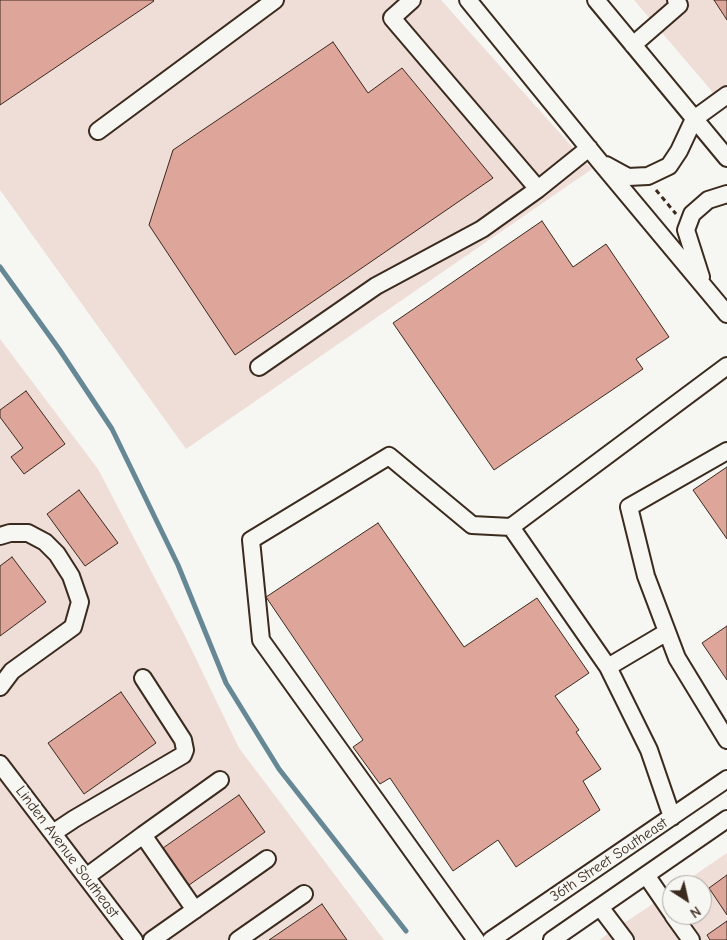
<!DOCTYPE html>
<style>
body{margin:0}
#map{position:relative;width:727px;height:940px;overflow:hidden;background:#f6f6f2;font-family:"Comic Neue",sans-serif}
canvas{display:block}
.north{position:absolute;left:662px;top:875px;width:50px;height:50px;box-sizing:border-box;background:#f6f6f2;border:1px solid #aba49d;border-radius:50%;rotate:145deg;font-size:14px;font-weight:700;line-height:20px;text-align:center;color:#3b2a1e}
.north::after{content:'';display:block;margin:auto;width:18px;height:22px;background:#3b2a1e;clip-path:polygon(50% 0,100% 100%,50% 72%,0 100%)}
</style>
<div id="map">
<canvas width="727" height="940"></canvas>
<div class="north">N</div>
</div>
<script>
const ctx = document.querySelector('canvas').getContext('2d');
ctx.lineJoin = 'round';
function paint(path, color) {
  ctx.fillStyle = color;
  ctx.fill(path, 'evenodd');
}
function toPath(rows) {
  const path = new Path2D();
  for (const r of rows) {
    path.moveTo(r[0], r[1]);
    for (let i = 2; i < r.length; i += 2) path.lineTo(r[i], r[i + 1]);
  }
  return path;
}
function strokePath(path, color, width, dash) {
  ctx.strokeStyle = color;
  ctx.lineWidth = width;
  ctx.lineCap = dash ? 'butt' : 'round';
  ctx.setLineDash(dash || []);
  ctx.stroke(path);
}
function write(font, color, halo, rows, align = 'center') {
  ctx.font = font + ' "Comic Neue",sans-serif';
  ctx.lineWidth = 4;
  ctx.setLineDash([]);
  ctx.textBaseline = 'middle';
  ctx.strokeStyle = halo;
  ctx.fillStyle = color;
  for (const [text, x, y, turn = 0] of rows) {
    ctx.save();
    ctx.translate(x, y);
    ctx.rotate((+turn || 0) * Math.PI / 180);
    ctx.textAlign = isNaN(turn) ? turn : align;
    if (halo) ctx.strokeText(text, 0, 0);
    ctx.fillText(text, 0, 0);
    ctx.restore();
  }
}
const built = toPath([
 [0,0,441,0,592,169,186,449,0,190],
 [634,0,727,0,727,110,710,89],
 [0,339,98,469,185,636,239,748,384,940,0,940],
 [727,853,727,940,599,940,672,891,672,915,702,915,702,885,680,885]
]);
const stream = toPath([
 [0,267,59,349,112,429,178,565,226,683,279,769,406,931]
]);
const building = toPath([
 [0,0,153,0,154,1,0,105,0,0],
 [714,0,727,0,727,20,714,0],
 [333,42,368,93,402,68,493,178,235,355,149,225,173,150,333,42],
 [542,221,573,267,606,244,669,337,636,359,643,369,494,470,393,323,542,221],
 [26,391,65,444,24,474,11,457,23,448,0,417,0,410,26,391],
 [727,467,727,539,693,490,727,467],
 [79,490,118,543,85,566,47,514,79,490],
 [378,523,464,647,537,598,589,673,555,696,579,730,576,732,601,769,583,781,600,810,516,867,498,840,453,871,390,778,380,784,353,747,363,740,266,597,378,523],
 [12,557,46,602,0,636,0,566,12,557],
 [727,626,727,680,702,643,727,626],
 [121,692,156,743,84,794,48,743,121,692],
 [239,795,265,832,189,885,163,848,239,795],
 [727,875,727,915,709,888,727,875],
 [322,904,347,940,269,940,322,904],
 [727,921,727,940,710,940,707,935,727,921]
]);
const path = toPath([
 [656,190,676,214]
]);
const minor = toPath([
 [412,0,392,18,538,189,589,148],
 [468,0,600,162,727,314],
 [596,0,727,158],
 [633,45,679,5,676,0],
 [98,131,275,0],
 [606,165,628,177,648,176,669,166,679,151,694,119,727,95],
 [701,277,686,230,692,214,708,200,727,194],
 [259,367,376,286,482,229,538,189],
 [727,451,629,507,646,576,677,658,727,740],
 [511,527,608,667,649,750,672,817],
 [0,536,10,533,28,533,45,542,57,554,71,576,80,602,73,627,12,671,0,687],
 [608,667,667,632],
 [0,764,134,940],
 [53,833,74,819,183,755,185,750,183,740,143,678],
 [143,835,220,780],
 [646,875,672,913],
 [86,877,143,835,195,910],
 [600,907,625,940],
 [673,915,691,940],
 [152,940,267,859],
 [238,940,304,894],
 [476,940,261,640,251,540,389,456,472,525,511,527,727,366],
 [491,940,727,779],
 [552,940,727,819]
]);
const streetNames = [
 ["Linden Avenue Southeast",67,852,53],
 ["36th Street Southeast",609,860,-34]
];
paint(built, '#efded8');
strokePath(stream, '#668895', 5);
paint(building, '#dea59a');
strokePath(building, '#3b2a1e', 1);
strokePath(minor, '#3b2a1e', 20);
strokePath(path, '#3b2a1e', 3, [5, 4]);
strokePath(minor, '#f6f6f2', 16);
write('15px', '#3b2a1e', '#f6f6f2', streetNames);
</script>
